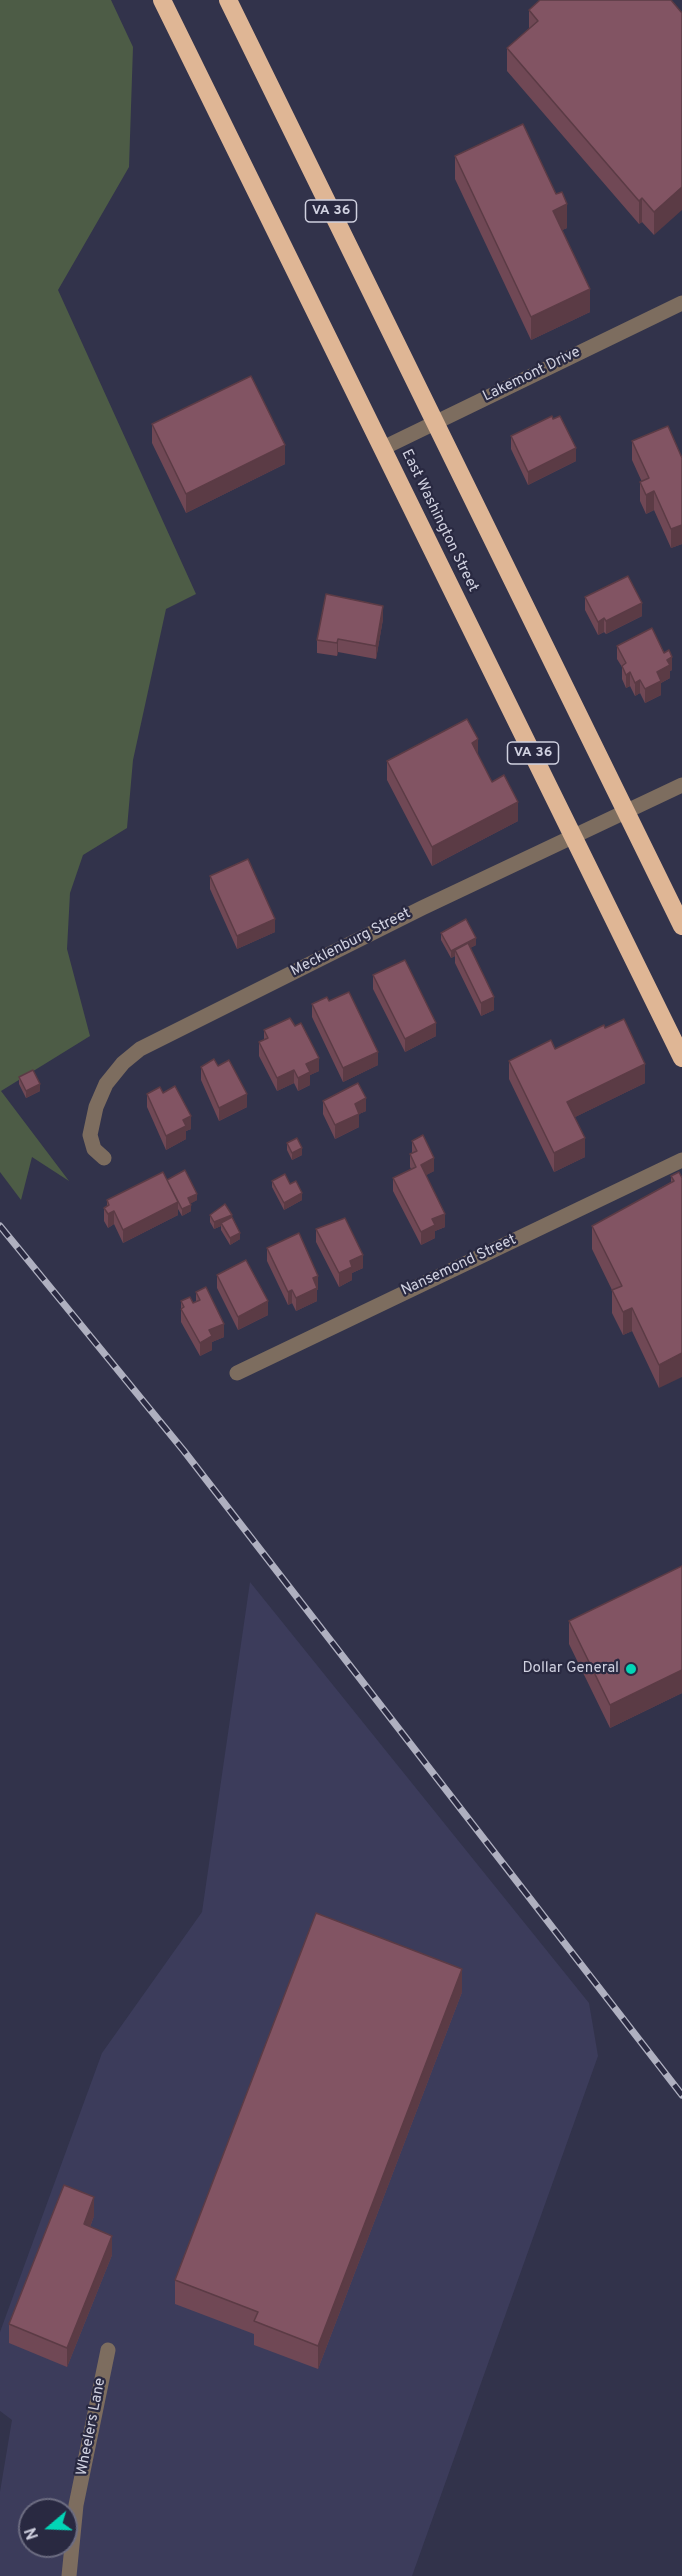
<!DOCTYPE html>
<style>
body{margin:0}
#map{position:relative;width:682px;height:2576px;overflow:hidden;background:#32334b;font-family:Overpass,sans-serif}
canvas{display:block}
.north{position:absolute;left:18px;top:2498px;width:60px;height:60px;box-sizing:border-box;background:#292941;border:2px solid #6c6c81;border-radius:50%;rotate:251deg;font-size:16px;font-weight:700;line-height:24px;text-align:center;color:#d0d1e0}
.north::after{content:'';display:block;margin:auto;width:21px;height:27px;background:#02d5b6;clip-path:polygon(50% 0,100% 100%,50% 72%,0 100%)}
</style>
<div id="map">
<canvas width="682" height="2576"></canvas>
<div class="north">N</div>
</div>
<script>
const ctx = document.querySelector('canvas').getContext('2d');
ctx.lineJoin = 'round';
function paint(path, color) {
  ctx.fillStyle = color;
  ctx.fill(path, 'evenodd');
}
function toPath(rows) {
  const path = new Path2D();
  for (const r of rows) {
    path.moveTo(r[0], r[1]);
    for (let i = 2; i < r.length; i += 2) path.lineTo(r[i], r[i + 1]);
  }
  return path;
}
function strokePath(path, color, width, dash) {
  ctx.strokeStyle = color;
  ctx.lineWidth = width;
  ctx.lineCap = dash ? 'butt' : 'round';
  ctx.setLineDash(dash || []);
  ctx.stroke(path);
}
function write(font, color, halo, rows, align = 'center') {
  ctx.font = font + ' Overpass,sans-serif';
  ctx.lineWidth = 4.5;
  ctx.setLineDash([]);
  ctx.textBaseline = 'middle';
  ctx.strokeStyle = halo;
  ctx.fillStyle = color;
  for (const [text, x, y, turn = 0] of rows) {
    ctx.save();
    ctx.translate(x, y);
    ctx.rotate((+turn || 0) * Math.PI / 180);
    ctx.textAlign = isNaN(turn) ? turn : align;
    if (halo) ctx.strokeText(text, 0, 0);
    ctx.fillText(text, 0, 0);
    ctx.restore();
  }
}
const built = toPath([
 [250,1582,589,2003,598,2056,412,2576,0,2576,0,2492,12,2420,0,2411,0,2332,102,2053,202,1912],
 [30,2510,66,2510,66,2546,30,2546]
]);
const green = toPath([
 [0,0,111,0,133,47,129,167,58,290,196,594,166,609,133,760,127,828,83,855,70,893,67,949,90,1036,1,1091,69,1181,32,1157,21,1200,0,1172]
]);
const minor = toPath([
 [383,448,682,303],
 [104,1158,94,1149,90,1135,96,1107,106,1084,123,1063,140,1049,422,908,682,785],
 [237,1373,682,1160],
 [69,2576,76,2505,108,2350]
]);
const highway = toPath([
 [162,0,682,1058],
 [228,0,682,926]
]);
const rail = toPath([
 [0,1226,184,1451,682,2095]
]);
const wall = toPath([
 [671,0,654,235,642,222,639,224,507,71,507,48,529,29,529,10],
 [455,156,567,228,562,230,590,312,531,340,455,179],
 [553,419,576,461,528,485,511,449,511,436],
 [152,424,285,464,186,513,152,443],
 [632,441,682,458,682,544,671,548,654,510,646,514,640,501,640,482,642,482,632,460],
 [585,597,642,616,606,634,604,632,598,635,585,610],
 [383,619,376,659,338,652,337,656,317,653,317,640],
 [617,646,672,670,670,671,670,678,661,683,661,695,645,703,640,693,635,696,630,686,626,688,622,679,622,667,617,659],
 [478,755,492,782,518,821,432,866,387,780,387,761],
 [210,876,275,932,237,949,210,889],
 [441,933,476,945,470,948,494,1010,481,1016,455,963,455,956,451,958,441,940],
 [373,975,436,1036,405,1052,373,989],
 [312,1004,378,1065,343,1082,312,1017],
 [605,1028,645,1083,575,1117,585,1157,554,1172,509,1079,509,1061,555,1049],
 [264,1030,319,1071,310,1075,310,1085,298,1091,294,1083,277,1091,259,1056,259,1042,264,1040],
 [218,1066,247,1107,219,1121,201,1080,201,1067],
 [19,1077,40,1091,26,1098,19,1084],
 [163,1093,191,1129,186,1131,186,1139,166,1150,147,1107,147,1094],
 [323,1101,366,1111,359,1114,359,1127,335,1139,323,1114],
 [412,1141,434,1171,426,1175,445,1227,435,1231,435,1238,421,1245,393,1191,393,1178,411,1169,410,1167,410,1154,412,1153],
 [287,1143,302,1155,292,1160,287,1150],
 [679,1172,659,1388,632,1331,623,1335,612,1313,612,1290,592,1249,592,1226,671,1182,671,1176],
 [167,1180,197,1200,191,1203,191,1211,182,1216,178,1209,178,1215,123,1243,114,1224,108,1228,104,1221,104,1208,107,1207,107,1200],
 [272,1181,290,1184,302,1200,284,1210,272,1187],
 [210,1215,232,1218,240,1239,230,1245,221,1230,221,1226,214,1229,210,1222],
 [316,1229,363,1268,352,1273,352,1280,339,1287,316,1242],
 [267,1248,318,1289,317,1290,317,1301,296,1311,292,1303,288,1305,267,1261],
 [217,1275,268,1315,238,1330,217,1288],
 [196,1292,224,1337,212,1342,212,1350,200,1356,181,1322,181,1301,193,1303,196,1302],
 [682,1566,682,1693,610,1728,569,1644,569,1621],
 [462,1992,318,2369,254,2345,254,2334,175,2304,175,2280],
 [94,2216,90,2227,112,2255,67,2367,9,2343,9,2324]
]);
const shadedWall = toPath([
 [682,187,682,210,654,235,654,212],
 [642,198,642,222,639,224,639,201],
 [567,204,567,228,553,234,553,211],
 [590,289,590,312,531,340,531,317],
 [285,445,285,464,186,513,186,494],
 [576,448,576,461,528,485,528,472],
 [654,491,654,510,646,514,646,495],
 [682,525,682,544,671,548,671,529],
 [642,603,642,616,606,634,606,621],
 [383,606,383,619,376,659,376,646],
 [604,618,604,632,598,635,598,622],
 [338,639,338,652,337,656,337,643],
 [672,657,672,670,670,671,670,678,661,683,661,695,645,703,645,689,657,672,667,660],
 [630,672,630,686,626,688,626,675],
 [640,680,640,693,635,696,635,683],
 [478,739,478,758,472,743],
 [518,802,518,821,432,866,432,847],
 [275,919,275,932,237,949,237,936],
 [476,938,476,945,457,955,455,950,455,956,451,958,451,951],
 [494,997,494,1010,481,1016,481,1003],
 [436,1023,436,1036,405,1052,405,1039],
 [378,1052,378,1065,343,1082,343,1068],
 [319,1058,319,1071,310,1075,310,1085,298,1091,298,1078,306,1064],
 [645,1064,645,1083,567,1121,567,1102],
 [294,1070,294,1083,277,1091,277,1078],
 [40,1084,40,1091,26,1098,26,1091],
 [247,1094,247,1107,219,1121,219,1108],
 [366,1098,366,1111,359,1114,359,1127,335,1139,335,1125,355,1104],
 [191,1116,191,1129,186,1131,186,1139,166,1150,166,1136,183,1120],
 [585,1138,585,1157,554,1172,554,1153],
 [302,1148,302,1155,292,1160,292,1153],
 [434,1158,434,1171,421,1178,421,1165],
 [302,1193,302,1200,284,1210,284,1203],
 [197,1194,197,1200,188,1205,188,1198],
 [178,1202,178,1215,123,1243,123,1230],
 [191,1205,191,1211,182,1216,182,1209],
 [114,1211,114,1224,108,1228,108,1214],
 [445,1214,445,1227,435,1231,435,1238,421,1245,421,1232,432,1219],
 [232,1215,232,1222,221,1223,221,1226,214,1229,214,1222],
 [240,1233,240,1239,230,1245,230,1238],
 [363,1255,363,1268,352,1273,352,1280,339,1287,339,1273,350,1261],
 [318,1276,318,1289,317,1290,317,1301,296,1311,296,1298,313,1278],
 [292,1290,292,1303,288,1305,288,1292],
 [268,1301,268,1315,238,1330,238,1317],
 [632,1308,632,1331,623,1335,623,1312],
 [224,1324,224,1337,212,1342,212,1350,200,1356,200,1343,209,1330],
 [682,1353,682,1377,659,1388,659,1365],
 [682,1670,682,1693,610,1728,610,1705],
 [462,1969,462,1992,318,2369,318,2346],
 [94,2197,94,2216,84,2243,84,2224],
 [112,2236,112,2255,67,2367,67,2348]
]);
const building = toPath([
 [540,0,671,0,682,13,682,187,654,212,642,198,639,201,507,48,538,21,529,10,540,0],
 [523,124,556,194,562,192,567,204,553,211,590,289,531,317,455,156,523,124],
 [251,376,285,445,186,494,152,424,251,376],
 [552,416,553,419,560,416,576,448,528,472,511,436,552,416],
 [668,426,682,458,682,525,671,529,654,491,646,495,640,482,649,478,632,441,668,426],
 [628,576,642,603,606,621,604,618,598,622,585,597,628,576],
 [326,594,383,606,376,646,338,639,337,643,317,640,326,594],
 [652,628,664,653,669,650,672,657,667,660,670,665,657,672,661,681,645,689,640,680,635,683,630,672,626,675,622,666,626,663,617,646,652,628],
 [467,719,478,739,472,743,492,782,504,775,518,802,432,847,387,761,467,719],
 [248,859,275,919,237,936,210,876,248,859],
 [466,919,476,938,451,951,441,933,466,919],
 [468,943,494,997,481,1003,455,950,468,943],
 [405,960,436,1023,405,1039,373,975,405,960],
 [349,992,378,1052,343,1068,312,1004,327,997,329,1001,349,992],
 [290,1018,295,1026,301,1023,319,1058,306,1064,310,1072,298,1078,294,1070,277,1078,259,1042,268,1038,264,1030,290,1018],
 [624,1019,645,1064,567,1102,585,1138,554,1153,509,1061,551,1040,555,1049,604,1025,605,1028,624,1019],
 [214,1059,218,1066,229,1060,247,1094,219,1108,201,1067,214,1059],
 [33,1070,40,1084,26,1091,19,1077,33,1070],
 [358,1083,366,1098,355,1104,359,1114,335,1125,323,1101,358,1083],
 [175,1086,191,1116,183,1120,186,1126,166,1136,147,1094,160,1087,163,1093,175,1086],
 [423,1135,434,1158,421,1165,445,1214,432,1219,435,1225,421,1232,393,1178,416,1167,410,1154,417,1151,412,1141,423,1135],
 [297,1138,302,1148,292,1153,287,1143,297,1138],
 [185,1170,197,1194,188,1198,191,1205,182,1209,167,1180,185,1170],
 [163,1172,178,1202,123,1230,114,1211,108,1214,104,1208,109,1205,107,1200,163,1172],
 [679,1172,682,1178,682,1353,659,1365,632,1308,623,1312,612,1290,622,1286,592,1226,674,1181,671,1176,679,1172],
 [285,1174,290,1184,296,1181,302,1193,284,1203,272,1181,285,1174],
 [225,1204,232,1215,214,1222,210,1215,225,1204],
 [232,1217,240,1233,230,1238,221,1223,232,1217],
 [345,1218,363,1255,350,1261,352,1267,339,1273,316,1229,345,1218],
 [299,1233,318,1276,313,1278,317,1288,296,1298,292,1290,288,1292,267,1248,299,1233],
 [246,1260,268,1301,238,1317,217,1275,246,1260],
 [206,1287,224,1324,209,1330,212,1336,200,1343,181,1309,184,1307,181,1301,190,1297,193,1303,200,1300,196,1292,206,1287],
 [682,1566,682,1670,610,1705,569,1621,682,1566],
 [316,1913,462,1969,318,2346,254,2321,258,2312,175,2280,316,1913],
 [64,2185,94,2197,84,2224,112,2236,67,2348,9,2324,64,2185]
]);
const markers = [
 [631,1669,6,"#02d5b6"]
];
const shields = [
 [331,211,51],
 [533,753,51]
];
const shieldNames = [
 ["VA 36",331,211],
 ["VA 36",533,753]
];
const streetNames = [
 ["Lakemont Drive",532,375,-26],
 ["East Washington Street",439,521,64],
 ["Mecklenburg Street",351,943,-27],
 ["Nansemond Street",459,1266,-25],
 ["Wheelers Lane",92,2427,-79]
];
const poiNames = [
 ["Dollar General",619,1669]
];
paint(built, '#3c3c5b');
paint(green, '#4d5c46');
strokePath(minor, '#7d6d5f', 15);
strokePath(highway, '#dfb695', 18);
strokePath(rail, '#afb0c0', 7);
strokePath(rail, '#292941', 4.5, [14]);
paint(wall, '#704855');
paint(shadedWall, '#5b3b45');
paint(building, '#825463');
strokePath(building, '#5b3b45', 1.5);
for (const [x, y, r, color] of markers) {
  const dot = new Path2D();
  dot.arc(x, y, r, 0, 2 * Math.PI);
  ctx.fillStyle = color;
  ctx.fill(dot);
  strokePath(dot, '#292941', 2);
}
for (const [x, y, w] of shields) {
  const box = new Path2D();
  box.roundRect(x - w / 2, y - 11, w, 22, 4.5);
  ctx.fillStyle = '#292941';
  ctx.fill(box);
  strokePath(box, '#d0d1e0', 1.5);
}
write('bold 14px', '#d0d1e0', null, shieldNames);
write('15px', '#d0d1e0', '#292941', streetNames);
write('15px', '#d0d1e0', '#292941', poiNames, 'right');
</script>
